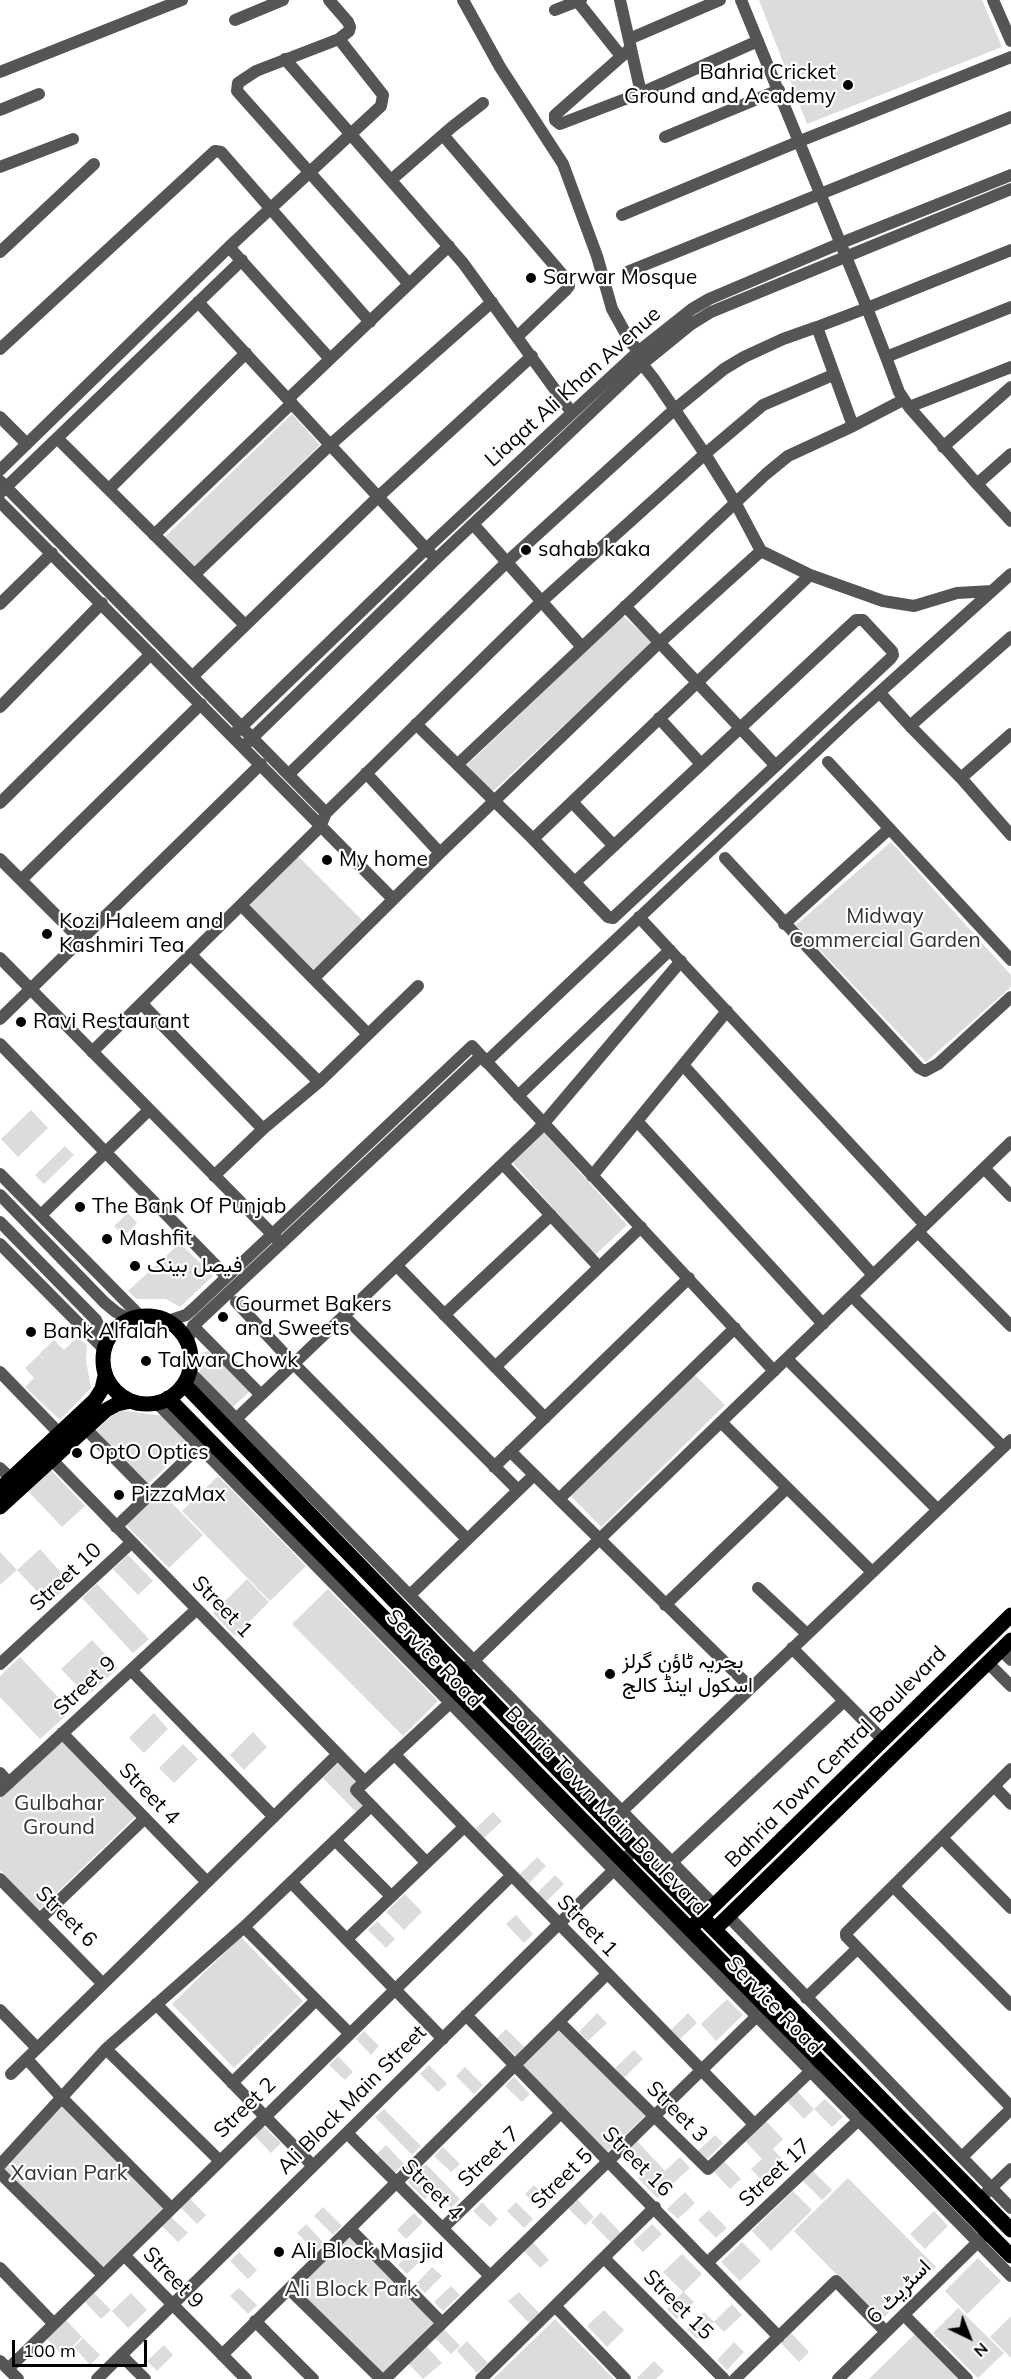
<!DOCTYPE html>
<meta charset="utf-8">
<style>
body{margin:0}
#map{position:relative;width:1011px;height:2379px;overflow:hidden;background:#fff;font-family:Mulish,sans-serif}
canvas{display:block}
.north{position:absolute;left:939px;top:2307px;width:60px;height:60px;-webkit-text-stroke:4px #fff;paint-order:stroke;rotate:137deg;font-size:16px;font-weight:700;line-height:24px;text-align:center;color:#000}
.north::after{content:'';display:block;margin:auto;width:21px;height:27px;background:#000;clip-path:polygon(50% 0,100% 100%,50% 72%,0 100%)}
.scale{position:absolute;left:12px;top:2340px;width:135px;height:27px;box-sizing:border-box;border:3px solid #000;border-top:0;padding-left:8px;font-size:18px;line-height:21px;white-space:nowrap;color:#000;-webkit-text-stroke:4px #fff;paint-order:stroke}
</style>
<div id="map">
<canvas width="1011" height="2379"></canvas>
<div class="north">N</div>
<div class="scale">100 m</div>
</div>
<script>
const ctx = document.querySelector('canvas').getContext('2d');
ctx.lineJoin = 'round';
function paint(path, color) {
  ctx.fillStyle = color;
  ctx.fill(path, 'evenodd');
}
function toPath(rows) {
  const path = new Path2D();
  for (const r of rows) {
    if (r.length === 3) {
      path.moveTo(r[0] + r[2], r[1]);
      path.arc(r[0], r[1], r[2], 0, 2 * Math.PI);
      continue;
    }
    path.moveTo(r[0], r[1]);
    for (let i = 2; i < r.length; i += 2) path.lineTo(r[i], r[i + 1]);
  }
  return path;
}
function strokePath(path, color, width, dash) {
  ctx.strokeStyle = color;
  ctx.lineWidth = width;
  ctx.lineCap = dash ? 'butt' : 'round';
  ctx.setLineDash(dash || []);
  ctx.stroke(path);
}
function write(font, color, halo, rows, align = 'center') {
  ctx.font = font + ' Mulish,Vazirmatn,sans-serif';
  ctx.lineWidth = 4.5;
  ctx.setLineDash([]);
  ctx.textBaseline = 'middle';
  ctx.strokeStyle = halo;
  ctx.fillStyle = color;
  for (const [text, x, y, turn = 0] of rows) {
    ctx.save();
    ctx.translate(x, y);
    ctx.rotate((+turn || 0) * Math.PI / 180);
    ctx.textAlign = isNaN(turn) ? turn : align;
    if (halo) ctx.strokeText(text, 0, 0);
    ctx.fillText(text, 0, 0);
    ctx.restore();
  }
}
const green = toPath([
 [759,0,982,0,1002,47,807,124],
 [292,414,320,445,195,566,165,537],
 [623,616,653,642,492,792,467,765],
 [891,842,1011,975,1011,987,926,1062,796,925],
 [298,856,364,922,315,971,249,906],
 [31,1110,48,1128,18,1157,1,1139],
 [543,1131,627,1225,595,1255,512,1162],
 [65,1146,74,1155,44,1184,35,1175],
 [128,1213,137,1223,124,1236,114,1226],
 [180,1243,213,1276,180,1307,166,1299,136,1299,128,1291],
 [77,1337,87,1345,86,1361,91,1388,60,1420,25,1387,34,1378,25,1368,39,1355,48,1365,39,1354,54,1340,64,1350],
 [208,1351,250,1391,232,1408,200,1375,201,1355,202,1353],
 [694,1374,725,1405,601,1527,570,1495],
 [118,1410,165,1416,191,1443,148,1484,95,1431],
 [50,1469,85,1506,62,1527,27,1490],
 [218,1476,306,1566,270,1601,182,1511],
 [159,1490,203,1535,169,1568,124,1523],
 [40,1549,71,1584,49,1604,17,1570],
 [0,1552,17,1570,0,1585],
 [128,1555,153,1581,138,1595,113,1569],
 [247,1579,269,1602,235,1636,213,1613],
 [97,1584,149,1639,133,1653,82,1598],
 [328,1589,438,1701,403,1736,292,1624],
 [92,1640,118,1668,87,1696,61,1669],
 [20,1657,71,1711,40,1739,0,1697,0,1676],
 [154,1713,168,1729,144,1753,129,1738],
 [253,1732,267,1747,244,1770,230,1755],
 [60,1739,135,1817,39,1910,0,1870,0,1798],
 [183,1744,198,1759,174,1783,159,1768],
 [339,1762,357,1782,350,1789,364,1804,356,1812,323,1778],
 [493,1812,502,1821,483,1839,474,1830],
 [537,1857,546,1866,528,1884,519,1875],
 [555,1875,564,1884,546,1902,537,1893],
 [405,1894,422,1912,404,1930,386,1912],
 [516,1915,533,1934,524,1943,506,1924],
 [377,1921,395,1939,386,1948,368,1930],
 [241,1937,303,2001,234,2068,172,2004],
 [727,1999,743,2015,716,2041,701,2024],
 [597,2013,607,2023,588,2041,579,2032],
 [688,2013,697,2023,680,2039,671,2030],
 [561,2028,647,2114,606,2153,522,2067],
 [506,2029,524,2047,516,2056,497,2038],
 [364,2031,379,2046,371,2055,356,2039],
 [634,2050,643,2059,624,2078,615,2068],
 [338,2056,353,2072,345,2080,329,2065],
 [429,2065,447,2084,438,2092,420,2074],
 [465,2067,483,2085,474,2094,456,2076],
 [514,2077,530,2094,522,2102,505,2086],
 [796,2090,814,2109,825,2099,843,2117,832,2127,814,2109,804,2119,786,2100],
 [59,2104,164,2207,104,2267,2,2170],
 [384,2109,421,2146,412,2155,375,2117],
 [765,2120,783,2139,773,2149,790,2168,769,2188,751,2169,762,2159,744,2140],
 [263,2126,281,2143,271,2153,254,2135],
 [715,2135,723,2143,707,2159,698,2151],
 [636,2140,665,2171,680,2157,690,2168,657,2198,638,2178,646,2170,626,2150],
 [386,2145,404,2164,395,2172,377,2154],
 [443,2147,460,2164,451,2172,434,2156],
 [723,2160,741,2179,730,2189,712,2170],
 [426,2164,460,2199,451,2208,434,2190,425,2199,408,2182],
 [813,2171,832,2190,822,2200,803,2181],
 [848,2178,936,2267,881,2320,794,2231],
 [534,2185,550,2202,542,2211,525,2194],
 [793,2191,812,2210,771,2251,752,2231],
 [685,2192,695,2203,678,2219,667,2209],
 [189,2198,206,2215,197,2224,180,2207],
 [577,2199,594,2217,585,2225,568,2208],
 [482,2202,498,2219,490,2227,473,2211],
 [516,2202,533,2219,524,2228,507,2211],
 [323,2207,342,2226,333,2235,314,2216],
 [709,2210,727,2228,716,2238,698,2220],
 [934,2211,948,2226,925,2249,910,2234],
 [601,2212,622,2234,612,2244,591,2222],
 [414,2213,423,2222,406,2239,397,2230],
 [170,2216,188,2233,178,2242,161,2225],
 [306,2224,324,2243,316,2252,297,2233],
 [652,2224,662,2234,643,2252,633,2242],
 [351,2235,434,2322,382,2375,295,2288],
 [533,2242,549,2260,540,2268,524,2251],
 [742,2242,761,2261,740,2281,721,2262],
 [414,2249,423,2258,407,2274,398,2265],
 [239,2252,257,2270,248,2279,230,2261],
 [682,2254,702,2274,684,2292,694,2302,677,2319,667,2309,683,2292,663,2272],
 [978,2258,1001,2281,967,2314,945,2291],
 [432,2267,442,2276,425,2293,416,2284],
 [451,2286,460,2295,443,2311,434,2302],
 [239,2288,257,2305,248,2314,230,2296],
 [519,2292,539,2313,529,2323,508,2301],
 [94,2293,111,2310,101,2319,85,2302],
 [131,2293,147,2310,128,2328,112,2311],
 [732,2304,742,2315,724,2332,714,2322,697,2339,687,2329,704,2312,714,2322],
 [958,2308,1004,2353,978,2378,933,2333],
 [604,2310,624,2330,607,2347,587,2326],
 [1011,2316,1011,2358,990,2337],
 [555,2319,614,2379,493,2379,517,2356],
 [66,2320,82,2337,63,2356,47,2339],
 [443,2328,460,2346,451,2354,434,2337],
 [791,2333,809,2352,799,2362,781,2343],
 [915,2334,959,2379,869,2379],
 [83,2338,100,2355,90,2365,74,2347],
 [467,2341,488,2363,477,2373,457,2351],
 [734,2342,744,2352,727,2370,717,2360],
 [164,2345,173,2355,157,2371,147,2361],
 [426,2346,442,2363,423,2379,408,2363],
 [654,2361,664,2371,656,2379,638,2379,637,2378]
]);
const minor = toPath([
 [329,0,348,22,350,27,349,31,339,39,256,71,238,83,237,91,409,284],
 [463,0,500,67,563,164,597,256,612,309,631,343,639,351],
 [620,0,641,93],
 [993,0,1011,41],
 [578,2,621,56],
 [555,10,581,0],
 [235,20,283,0],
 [629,39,720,0],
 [631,48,555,115,555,120,560,124,641,93,758,41],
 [285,59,463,263,572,413],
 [0,72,182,0],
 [0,110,39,94],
 [443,135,567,280,569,286,566,290,518,336],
 [665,137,779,90],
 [0,167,73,139],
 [391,180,452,127,483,103],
 [622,215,800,141,1011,57],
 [229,247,330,359],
 [0,252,94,164],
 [627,272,1011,117],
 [198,302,431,554],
 [0,349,215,151,221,152,370,322],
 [886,357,867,308,1011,250],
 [288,399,449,246],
 [909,407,899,392,886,357,1011,307],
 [0,417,27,444],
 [853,426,903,400],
 [57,438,245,625],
 [943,447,1011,387],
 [1011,454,977,484,1011,521],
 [0,470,229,247,381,106,383,95,339,39],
 [0,481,326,813],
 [977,484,909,407,1011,367],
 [109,489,246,353],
 [0,493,242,260],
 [0,502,393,899],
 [473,524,582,647],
 [154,535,292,403],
 [761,551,810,575,883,601,914,606,957,593,992,591],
 [195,574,330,445,492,302],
 [0,604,52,553],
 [625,606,776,766],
 [193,676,378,497,532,356],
 [880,693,910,726,961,778,1011,734],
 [0,707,102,603],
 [659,718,701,764],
 [416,724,533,839,608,917,613,918,891,658,893,655,892,651,863,620,856,620,575,882],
 [910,726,1011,637],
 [232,736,426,549,572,413,639,351,692,309,709,299,841,243,1011,175],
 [243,747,436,559,642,364,690,325,711,312,1011,189],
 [828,762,1011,960],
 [458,764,766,474,788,456,853,426,817,327,867,308,741,0],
 [366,773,440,853],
 [289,774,507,562,675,409,724,369,744,357,783,339,817,327],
 [961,778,1011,835],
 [572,802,614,846],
 [0,803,151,654],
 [533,839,810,575],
 [725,858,919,1068,925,1071,938,1064,1011,997],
 [0,859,81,940],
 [21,880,201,704],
 [241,905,368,1034],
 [639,917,925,1225],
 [784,924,889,829],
 [191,955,319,1082],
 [0,958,277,1239],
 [314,978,440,853,659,643,761,551,735,502,705,454,654,379,642,364],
 [142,1004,263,1129],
 [0,1019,261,764],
 [0,1044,227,1277],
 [92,1052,320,827,326,813,542,601,705,454,763,405,833,375],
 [486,1062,852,717,1011,574],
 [683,1065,873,1275],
 [518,1096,670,950],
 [637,1121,823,1324],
 [503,1164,599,1267],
 [984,1168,1011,1196],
 [0,1174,140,1316],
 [214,1176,263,1129,319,1082,418,986],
 [592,1176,727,1011],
 [0,1195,105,1303,116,1312,129,1319],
 [41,1215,149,1110],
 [0,1222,96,1320,106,1343],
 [918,1232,1011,1326],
 [0,1244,104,1349],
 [397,1266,545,1418],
 [852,1296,1003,1447],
 [236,1302,294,1364,467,1539],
 [444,1315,551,1215],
 [344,1316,518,1490],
 [168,1321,186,1315,193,1309,472,1046,774,1371],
 [193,1326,261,1395],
 [187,1342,193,1326,481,1056],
 [787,1359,937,1509],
 [495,1367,641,1227],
 [189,1371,715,1906],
 [0,1372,59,1433],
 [157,1403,1011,2276],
 [237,1418,538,1130,681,961],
 [721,1422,872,1572],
 [85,1428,150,1494],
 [510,1451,751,1688],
 [51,1459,365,1782],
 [494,1467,689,1278],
 [0,1468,18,1485],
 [559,1499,735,1328],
 [116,1527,200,1446],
 [758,1588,807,1634],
 [410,1595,534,1475],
 [665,1605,787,1488],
 [792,1648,883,1740],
 [1001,1650,1011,1660],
 [988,1663,1011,1686],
 [0,1664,132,1542],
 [131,1670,274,1817],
 [463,1671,1011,1142],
 [62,1733,207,1882],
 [394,1754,754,2124],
 [1011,1769,846,1933,846,1936,1011,2107],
 [0,1773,9,1783],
 [994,1786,1011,1804],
 [0,1791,197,1609],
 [621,1812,1011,1440],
 [942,1838,1011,1908],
 [335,1840,391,1896],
 [426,1862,356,1790,450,1703],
 [671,1863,844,1701],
 [0,1879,103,1984],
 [291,1882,443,2039],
 [894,1887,1011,2005],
 [728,1916,1011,2208],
 [40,1919,145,1818],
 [244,1927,349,2033],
 [347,1939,464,1827],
 [806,1998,857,1949],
 [156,2004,313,2166],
 [0,2010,37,2048],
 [466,2015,779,2337],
 [559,2022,708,2169,816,2066],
 [106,2049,219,2160],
 [27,2059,61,2097,171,2208],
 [11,2074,338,1754],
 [232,2083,316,2000],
 [347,2133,490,2276],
 [962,2157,1011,2109],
 [0,2165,106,2049,244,1927,371,1806],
 [0,2173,103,2275],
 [986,2193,1011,2169],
 [443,2228,561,2113],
 [350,2229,442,2323],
 [124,2255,246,2379],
 [604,2258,724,2379],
 [707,2263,864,2115],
 [0,2268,54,2324],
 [289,2289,381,2379],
 [555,2306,625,2379],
 [904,2315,967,2379],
 [255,2321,313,2379],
 [121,2355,145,2379],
 [222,2355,607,1974],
 [0,2361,18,2379],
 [8,2369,511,1876],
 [97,2379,635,1849],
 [385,2379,762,2011],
 [481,2379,655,2207],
 [735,2379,836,2281,886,2332],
 [838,2379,983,2237]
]);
const major = toPath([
 [147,1360,44],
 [184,1384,635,1849,1011,2230],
 [168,1398,1011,2256],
 [0,1489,95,1400,102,1389,105,1376],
 [0,1507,106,1410,117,1404,131,1401],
 [695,1924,1011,1615],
 [715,1929,1011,1640]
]);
const markers = [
 [848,85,6,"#000"],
 [531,278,6,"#000"],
 [526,550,6,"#000"],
 [327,860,6,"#000"],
 [47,934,6,"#000"],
 [21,1022,6,"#000"],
 [80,1207,6,"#000"],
 [107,1239,6,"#000"],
 [135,1266,6,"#000"],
 [223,1317,6,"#000"],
 [31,1332,6,"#000"],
 [146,1361,6,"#000"],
 [77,1453,6,"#000"],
 [119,1495,6,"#000"],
 [610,1674,6,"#000"],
 [279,2252,6,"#000"]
];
const poiNames = [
 ["Bahria Cricket",836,73,"right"],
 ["Ground and Academy",836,97,"right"],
 ["Sarwar Mosque",543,278],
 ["sahab kaka",538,550],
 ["My home",339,860],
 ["Kozi Haleem and",59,922],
 ["Kashmiri Tea",59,946],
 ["Ravi Restaurant",33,1022],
 ["The Bank Of Punjab",92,1207],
 ["Mashfit",119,1239],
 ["فیصل بینک",147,1266],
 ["Gourmet Bakers",235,1305],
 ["and Sweets",235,1329],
 ["Bank Alfalah",43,1332],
 ["Talwar Chowk",158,1361],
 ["OptO Optics",89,1453],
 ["PizzaMax",131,1495],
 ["بحریہ ٹاؤن گرلز",622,1662],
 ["اسکول اینڈ کالج",622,1686],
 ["Ali Block Masjid",291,2252]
];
const streetNames = [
 ["Liaqat Ali Khan Avenue",573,387,-42],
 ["Street 10",66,1577,-43],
 ["Street 1",222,1607,46],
 ["Service Road",434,1659,46],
 ["Street 9",85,1686,-43],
 ["Bahria Town Central Boulevard",836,1757,-45],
 ["Street 4",149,1794,46],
 ["Bahria Town Main Boulevard",606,1811,46],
 ["Street 6",66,1917,45],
 ["Street 1",587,1926,46],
 ["Service Road",774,2006,46],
 ["Ali Block Main Street",352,2100,-45],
 ["Street 2",245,2108,-44],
 ["Street 3",677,2112,45],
 ["Street 7",489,2157,-44],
 ["Street 16",637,2162,45],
 ["Street 17",775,2173,-43],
 ["Street 5",562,2179,-44],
 ["Street 4",432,2190,45],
 ["Street 9",173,2278,46],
 ["اسٹریٹ 6",899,2292,-45],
 ["Street 15",678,2305,45]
];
const parkNames = [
 ["Midway",885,917],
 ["Commercial Garden",885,941],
 ["Gulbahar",59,1804],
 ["Ground",59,1828],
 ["Xavian Park",69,2174],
 ["Ali Block Park",351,2290]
];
paint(green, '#dcdcdc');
strokePath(minor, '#555', 12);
strokePath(major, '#000', 15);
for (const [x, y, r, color] of markers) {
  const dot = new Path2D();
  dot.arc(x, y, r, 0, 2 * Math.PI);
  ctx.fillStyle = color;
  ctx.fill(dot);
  strokePath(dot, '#fff', 2);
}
write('21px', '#000', '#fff', poiNames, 'left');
write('21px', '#000', '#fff', streetNames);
write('21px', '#333', '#fff', parkNames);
</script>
